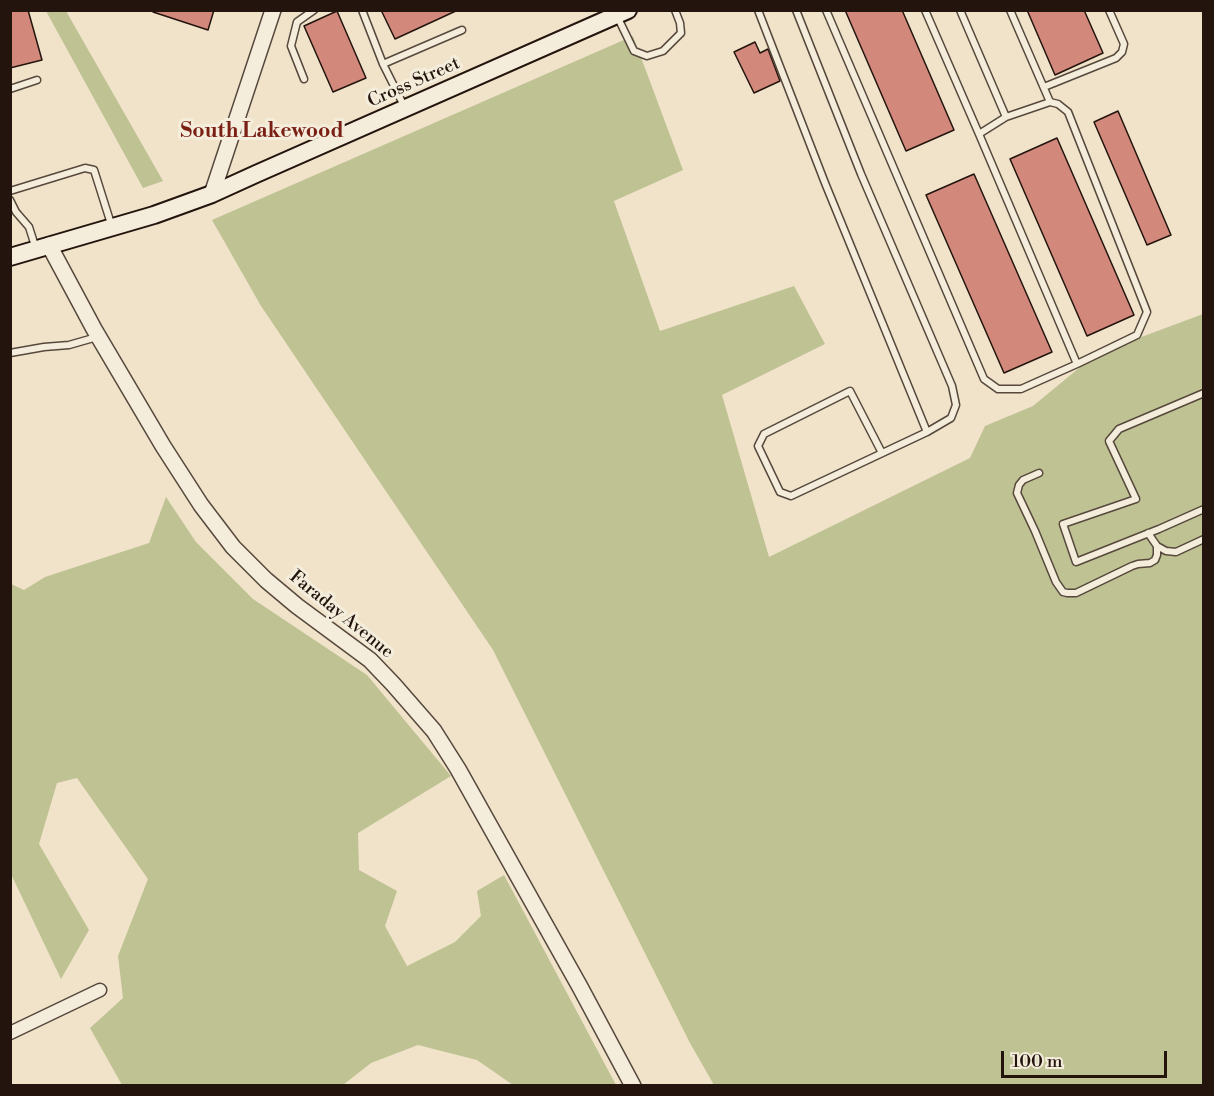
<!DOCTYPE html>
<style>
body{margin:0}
#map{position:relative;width:1214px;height:1096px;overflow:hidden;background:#f0e3c9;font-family:"Libre Bodoni",serif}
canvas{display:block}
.frame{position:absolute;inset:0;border:12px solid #23140d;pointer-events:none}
.scale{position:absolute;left:1001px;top:1051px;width:166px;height:27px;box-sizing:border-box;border:3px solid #23140d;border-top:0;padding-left:8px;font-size:18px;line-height:21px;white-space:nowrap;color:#23140d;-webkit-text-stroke:4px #f5eddc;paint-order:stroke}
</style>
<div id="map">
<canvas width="1214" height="1096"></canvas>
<div class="frame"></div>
<div class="scale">100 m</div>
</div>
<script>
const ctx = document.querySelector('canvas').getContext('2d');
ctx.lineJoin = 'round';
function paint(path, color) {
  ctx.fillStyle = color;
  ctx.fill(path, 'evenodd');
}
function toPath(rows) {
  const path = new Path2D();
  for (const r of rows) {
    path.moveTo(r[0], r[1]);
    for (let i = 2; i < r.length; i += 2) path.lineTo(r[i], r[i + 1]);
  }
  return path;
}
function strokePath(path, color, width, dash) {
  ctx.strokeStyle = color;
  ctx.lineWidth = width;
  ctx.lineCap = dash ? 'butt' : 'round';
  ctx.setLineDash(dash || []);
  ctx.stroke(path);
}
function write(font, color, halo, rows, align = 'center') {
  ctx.font = font + ' "Libre Bodoni",serif';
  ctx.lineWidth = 6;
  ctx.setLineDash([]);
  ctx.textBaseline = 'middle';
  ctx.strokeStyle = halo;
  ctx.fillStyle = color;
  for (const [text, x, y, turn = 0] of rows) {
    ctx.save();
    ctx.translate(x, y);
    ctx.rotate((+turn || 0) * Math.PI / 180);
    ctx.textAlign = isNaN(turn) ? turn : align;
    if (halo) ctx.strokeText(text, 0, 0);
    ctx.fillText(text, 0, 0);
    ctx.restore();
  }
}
const green = toPath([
 [46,11,66,11,163,181,143,188],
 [633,36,683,170,614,201,660,331,794,286,825,344,722,395,769,557,970,458,985,426,1033,406,1096,354,1203,314,1203,1085,714,1085,690,1043,493,650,261,306,212,220],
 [166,497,196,542,253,599,367,675,451,776,358,833,359,870,397,891,385,926,407,966,455,942,481,916,477,891,504,875,616,1085,513,1085,477,1060,418,1045,371,1063,343,1085,122,1085,90,1028,123,998,118,956,148,879,77,778,57,783,39,844,89,930,61,979,11,874,11,584,24,590,45,577,149,543]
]);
const building = toPath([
 [10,10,28,10,42,60,10,68,10,10],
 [154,10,214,10,208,30,153,12,154,10],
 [381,10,458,10,395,39,381,10],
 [845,10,902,10,954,130,906,151,845,10],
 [1027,10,1084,10,1103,53,1055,75,1027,10],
 [337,11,366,78,333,92,304,26,337,11],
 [755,42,760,53,768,49,780,81,754,93,734,52,755,42],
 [1118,111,1171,235,1147,245,1094,122,1118,111],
 [1057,138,1134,315,1087,336,1010,159,1057,138],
 [974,174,1052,352,1004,373,926,195,974,174]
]);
const service = toPath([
 [362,10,383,64,405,108],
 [758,10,825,183,927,432,951,418,956,405,952,386,861,174,796,10],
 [826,10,984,379,998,389,1021,389,1077,364,979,134,925,10],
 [960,10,1006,117],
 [1010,10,1050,102],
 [617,16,634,51,647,56,663,51,681,33,680,23,675,10],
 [383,64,462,30],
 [304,79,291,46,297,22,314,10],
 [1044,87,1116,58,1122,52,1124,44,1109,10],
 [10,89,37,80],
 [979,134,1006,117,1050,102,1058,104,1068,112,1147,312,1137,335,1077,364],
 [10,191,85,168,94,170,112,227],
 [10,200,16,212,29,227,36,249],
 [10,353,44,347,69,345,97,337],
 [1204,393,1119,429,1109,441,1136,499,1063,524,1076,562,1159,529,1204,509],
 [882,453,850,391,764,434,758,446,780,492,791,496,927,432],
 [1039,473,1023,480,1019,485,1017,493,1035,531,1056,582,1063,592,1067,593,1076,593,1132,566,1138,564,1150,563,1155,560,1157,555,1157,546],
 [1148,533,1157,546,1166,551,1176,552,1204,539]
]);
const minor = toPath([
 [10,1033,100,990]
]);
const tertiary = toPath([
 [212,194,273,10],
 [49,245,94,329,163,446,201,505,233,547,266,580,297,606,370,660,393,684,434,731,458,769,580,987,633,1086]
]);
const secondary = toPath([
 [10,257,154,215,212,194,256,174,628,10]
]);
const streetNames = [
 ["Cross Street",414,83,-24],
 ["Faraday Avenue",341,615,39]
];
const quarterNames = [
 ["South Lakewood",262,132]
];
paint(green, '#bfc293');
paint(building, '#d2897c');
strokePath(building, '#23140d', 1.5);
strokePath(service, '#56483c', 9);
strokePath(minor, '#56483c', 15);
strokePath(tertiary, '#56483c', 18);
strokePath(secondary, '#23140d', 20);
strokePath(service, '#f5eddc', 6);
strokePath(minor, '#f5eddc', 12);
strokePath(tertiary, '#f5eddc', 15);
strokePath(secondary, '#f5eddc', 16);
write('18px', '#23140d', '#f5eddc', streetNames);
write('bold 21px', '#7a1f14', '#f5eddc', quarterNames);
</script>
